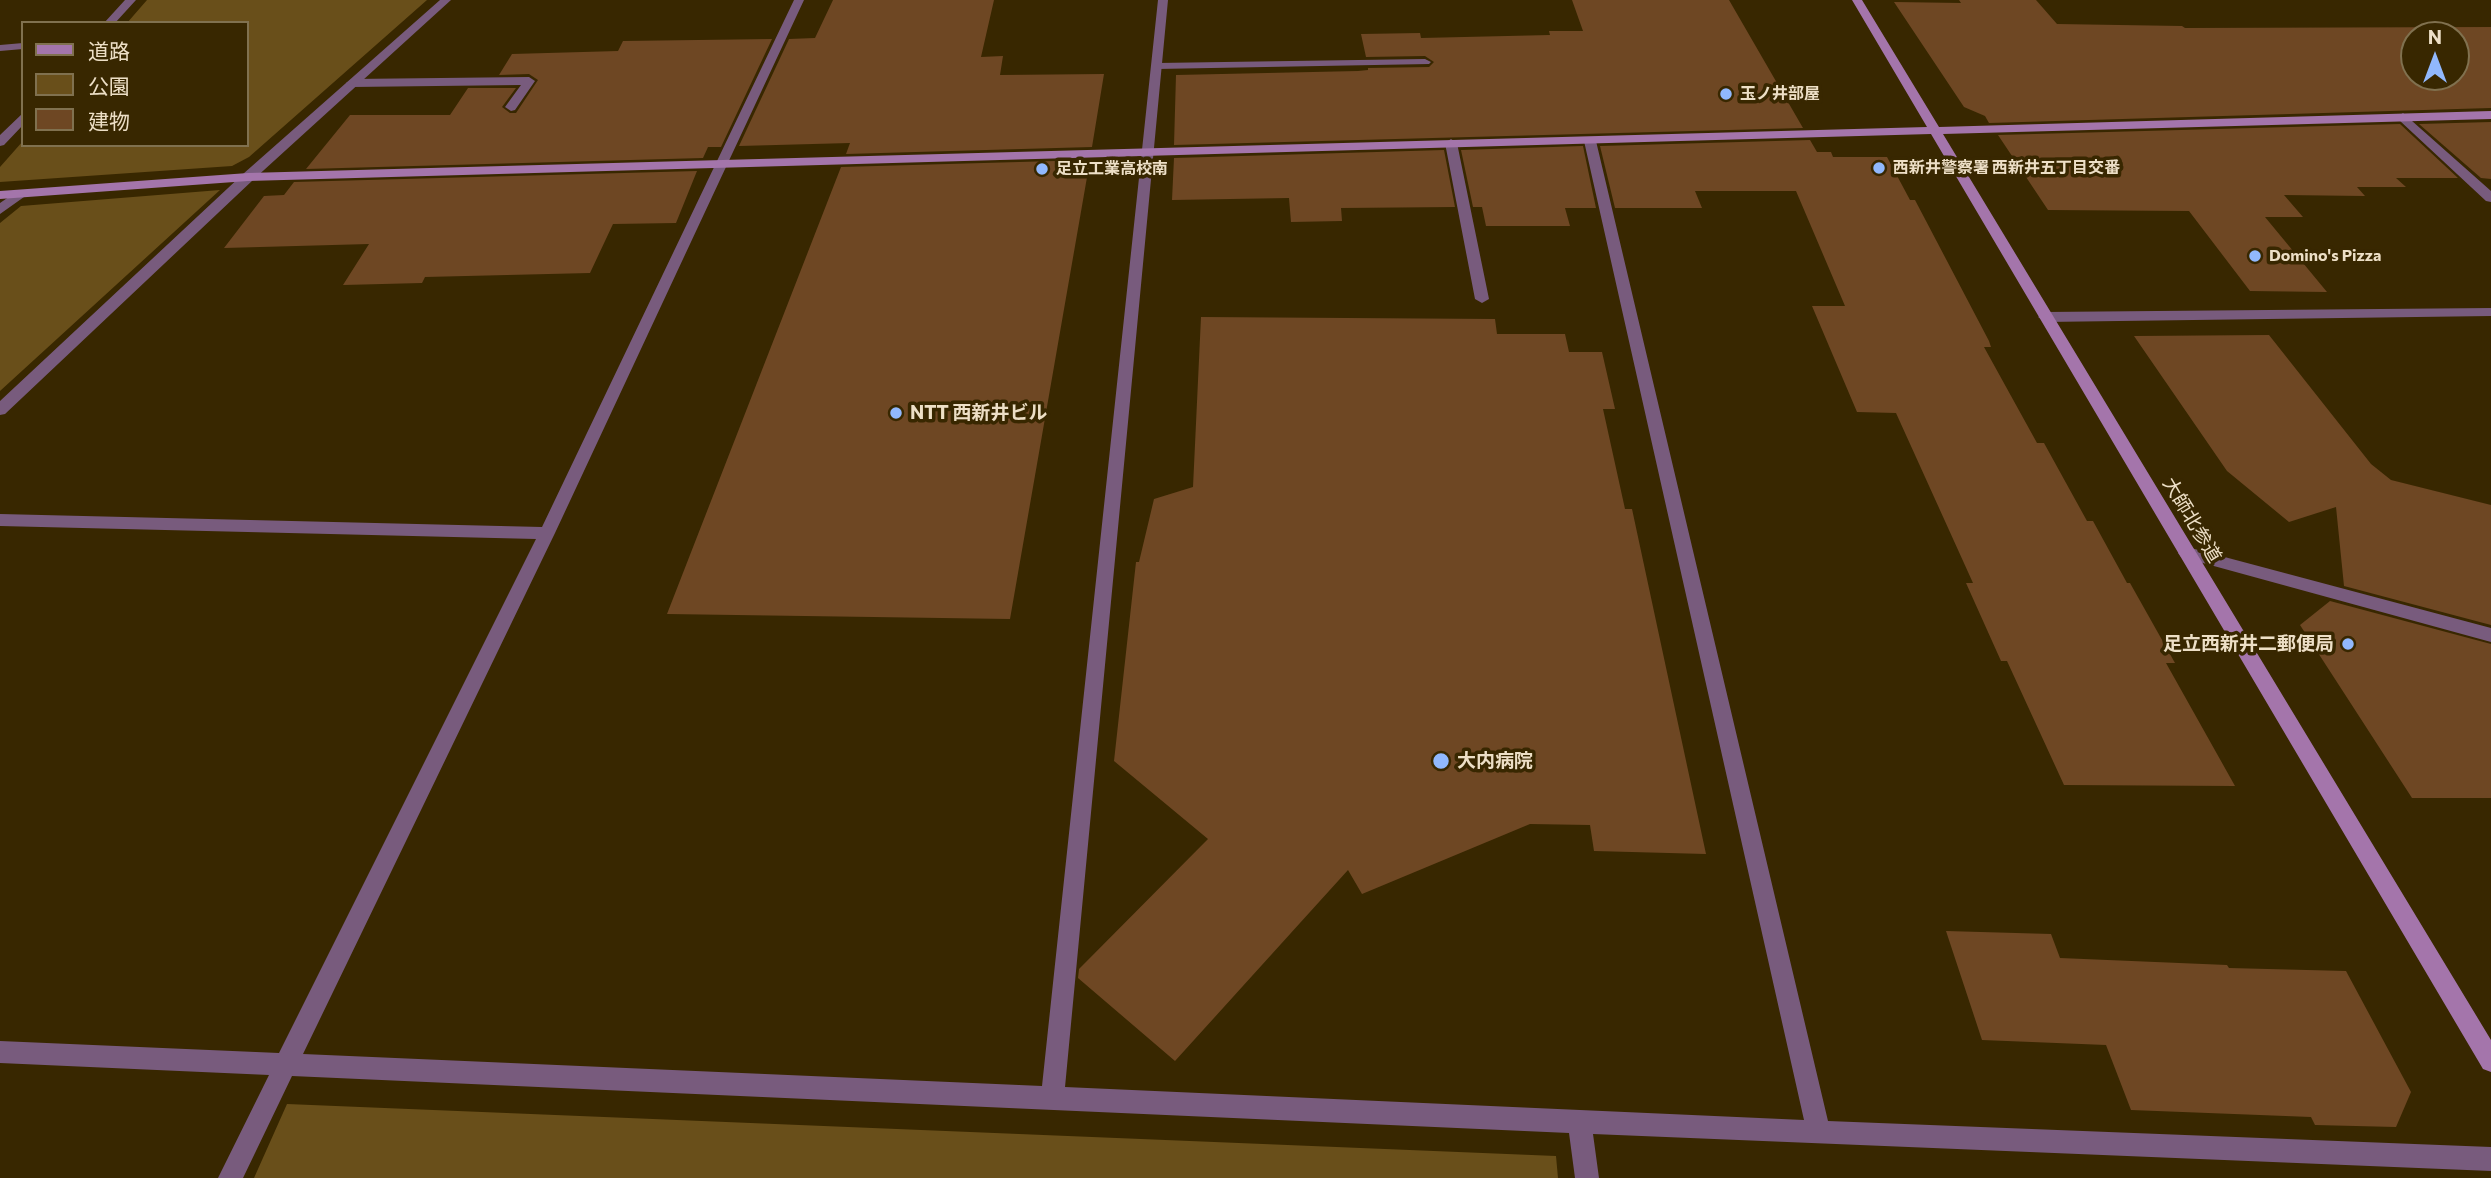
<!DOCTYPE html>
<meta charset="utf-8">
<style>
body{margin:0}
#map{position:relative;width:2491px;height:1178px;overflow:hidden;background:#382700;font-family:Commissioner,"Noto Sans JP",sans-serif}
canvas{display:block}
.legend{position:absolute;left:21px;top:21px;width:228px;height:126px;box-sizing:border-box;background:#382700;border:2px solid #80714f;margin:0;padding:9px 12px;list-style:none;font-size:21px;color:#eddfc6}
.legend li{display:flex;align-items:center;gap:14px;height:35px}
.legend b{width:35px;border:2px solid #80714f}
.north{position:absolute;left:2400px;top:21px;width:70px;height:70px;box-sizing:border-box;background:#382700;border:2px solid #80714f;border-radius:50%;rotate:0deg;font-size:19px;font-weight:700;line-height:28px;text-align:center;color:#eddfc6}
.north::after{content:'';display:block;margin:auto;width:24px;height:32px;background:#91b8fd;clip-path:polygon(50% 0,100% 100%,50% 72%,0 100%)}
</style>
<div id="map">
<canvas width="2491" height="1178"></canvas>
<ul class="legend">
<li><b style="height:9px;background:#a475ab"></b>道路</li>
<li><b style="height:19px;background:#694f1a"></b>公園</li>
<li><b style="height:19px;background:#6e4723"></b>建物</li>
</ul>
<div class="north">N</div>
</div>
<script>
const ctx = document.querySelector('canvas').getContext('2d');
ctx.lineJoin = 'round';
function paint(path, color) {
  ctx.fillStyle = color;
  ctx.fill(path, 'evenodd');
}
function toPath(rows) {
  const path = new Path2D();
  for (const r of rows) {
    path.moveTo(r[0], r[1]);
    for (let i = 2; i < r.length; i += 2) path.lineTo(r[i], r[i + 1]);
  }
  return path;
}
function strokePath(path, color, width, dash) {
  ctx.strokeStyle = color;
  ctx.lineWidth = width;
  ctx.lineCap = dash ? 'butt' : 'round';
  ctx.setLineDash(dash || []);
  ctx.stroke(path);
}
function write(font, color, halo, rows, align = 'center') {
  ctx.font = font + ' Commissioner,"Noto Sans JP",sans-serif';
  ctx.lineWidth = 7;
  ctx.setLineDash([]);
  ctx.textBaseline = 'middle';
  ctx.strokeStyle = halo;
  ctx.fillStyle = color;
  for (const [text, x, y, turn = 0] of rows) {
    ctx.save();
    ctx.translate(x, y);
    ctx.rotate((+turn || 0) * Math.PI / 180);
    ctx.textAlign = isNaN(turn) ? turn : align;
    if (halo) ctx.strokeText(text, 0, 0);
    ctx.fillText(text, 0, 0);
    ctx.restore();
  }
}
const green = toPath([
 [147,0,427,0,249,157,232,166,0,182,0,167,23,141,23,145,247,145,247,23,127,23],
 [220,190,0,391,0,223,21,206],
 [287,1104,1556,1156,1558,1178,254,1178]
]);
const building = toPath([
 [833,0,994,0,981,57,1003,56,1000,75,1104,74,1092,147,846,154,850,143,739,146,789,39,815,38],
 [1572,0,1729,0,1803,128,1174,145,1176,75,1358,71,1368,70,1368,68,1429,67,1434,62,1425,56,1366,57,1361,34,1420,33,1421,38,1550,35,1549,31,1583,31],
 [1959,0,2036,0,2057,24,2182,26,2185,28,2491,27,2491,108,1989,123,1985,116,1964,107,1894,2,1961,3],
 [2414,35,2456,35,2456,77,2414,77],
 [772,39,721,147,708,147,703,158,306,169,350,115,450,115,468,88,516,88,502,107,510,113,516,113,538,80,529,74,499,75,512,54,618,51,623,41],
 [2491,122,2491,179,2481,178,2419,124],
 [2400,124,2458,178,2396,178,2406,187,2357,187,2365,196,2284,195,2303,217,2265,217,2327,292,2250,291,2189,211,2048,210,1998,135],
 [1810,140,1817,152,1831,152,1833,157,1887,157,1910,200,1915,200,1989,341,1991,347,1984,347,2037,443,2044,443,2087,521,2093,521,2127,583,2130,583,2175,663,2166,663,2235,786,2064,785,2007,661,2001,661,1966,583,1973,583,1896,413,1857,412,1812,306,1845,306,1796,191,1695,191,1702,208,1615,208,1600,146],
 [1583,146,1596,208,1565,208,1570,226,1486,226,1482,207,1473,207,1461,150],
 [1444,150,1455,207,1341,208,1342,221,1291,222,1289,198,1172,200,1174,158],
 [1090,160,1010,619,667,614,841,167],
 [697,171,676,223,613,224,590,273,425,277,422,283,343,285,369,244,224,248,264,196,284,195,294,182],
 [1201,317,1495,319,1497,334,1565,334,1569,352,1602,352,1615,409,1603,409,1625,509,1632,509,1706,854,1594,851,1590,825,1530,824,1362,894,1348,870,1175,1061,1078,978,1079,969,1208,839,1114,761,1136,562,1139,562,1154,499,1193,487],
 [2269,335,2371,464,2391,480,2491,505,2491,625,2344,586,2336,507,2289,522,2227,471,2134,336],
 [2330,601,2491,644,2491,798,2412,798,2300,625],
 [1946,931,2051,934,2060,958,2227,965,2229,968,2346,971,2411,1092,2396,1127,2315,1125,2311,1117,2131,1110,2106,1045,1982,1040]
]);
const lane = toPath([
 [1425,59,1431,62,1429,64,1157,69,1151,66,1157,63,1425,59],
 [529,77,535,81,515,110,511,111,505,107,521,85,352,87,346,83,352,79,529,77],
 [1451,139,1457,143,1489,299,1482,303,1475,299,1445,143,1451,139]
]);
const street = toPath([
 [125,0,136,0,115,23,104,23,125,0],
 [440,0,451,0,253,180,5,414,0,415,0,401,243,174,440,0],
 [794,0,804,0,555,533,303,1054,1042,1086,1158,0,1168,0,1065,1087,1804,1120,1584,141,1590,137,1596,141,1828,1121,2491,1147,2491,1171,1593,1134,1599,1178,1575,1178,1569,1133,292,1076,243,1178,218,1178,269,1075,0,1063,0,1041,279,1053,536,539,0,526,0,514,542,527,794,0],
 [23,43,23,49,0,51,0,45,23,43],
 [23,113,23,125,4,145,0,146,0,135,23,113],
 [2403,113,2491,191,2491,202,2486,201,2399,120,2397,117,2403,113],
 [19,190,24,191,24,197,0,214,0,203,19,190],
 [2491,308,2491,316,2045,322,2038,317,2045,312,2491,308],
 [2187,547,2491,628,2491,642,2181,557,2178,553,2181,549,2187,547]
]);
const secondary = toPath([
 [1852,0,1862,0,1939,127,2491,111,2491,119,1943,134,2491,1040,2491,1072,2483,1069,1931,134,248,181,0,199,0,191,248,173,1927,127,1852,0]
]);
const markers = [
 [1726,94,7,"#91b8fd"],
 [1879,168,7,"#91b8fd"],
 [1042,169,7,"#91b8fd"],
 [2255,256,7,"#91b8fd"],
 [896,413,7,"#91b8fd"],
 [2348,644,7,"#91b8fd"],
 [1441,761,9,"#91b8fd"]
];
const farPoinames = [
 ["玉ノ井部屋",1740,94],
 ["西新井警察署 西新井五丁目交番",1893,168],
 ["足立工業高校南",1056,169],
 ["Domino's Pizza",2269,256]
];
const poiNames = [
 ["NTT 西新井ビル",910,413],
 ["足立西新井二郵便局",2334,644,"right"],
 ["大内病院",1457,761]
];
const streetNames = [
 ["大師北参道",2192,520,59]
];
paint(green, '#694f1a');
paint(building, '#6e4723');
paint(lane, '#785b7d');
paint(street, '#785b7d');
paint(secondary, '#a475ab');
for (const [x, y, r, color] of markers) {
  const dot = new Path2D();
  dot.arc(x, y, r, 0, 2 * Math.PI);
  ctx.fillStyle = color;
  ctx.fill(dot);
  strokePath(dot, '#382700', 2.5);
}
write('bold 16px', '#eddfc6', '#382700', farPoinames, 'left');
write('bold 19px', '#eddfc6', '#382700', poiNames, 'left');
write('19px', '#eddfc6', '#382700', streetNames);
</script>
